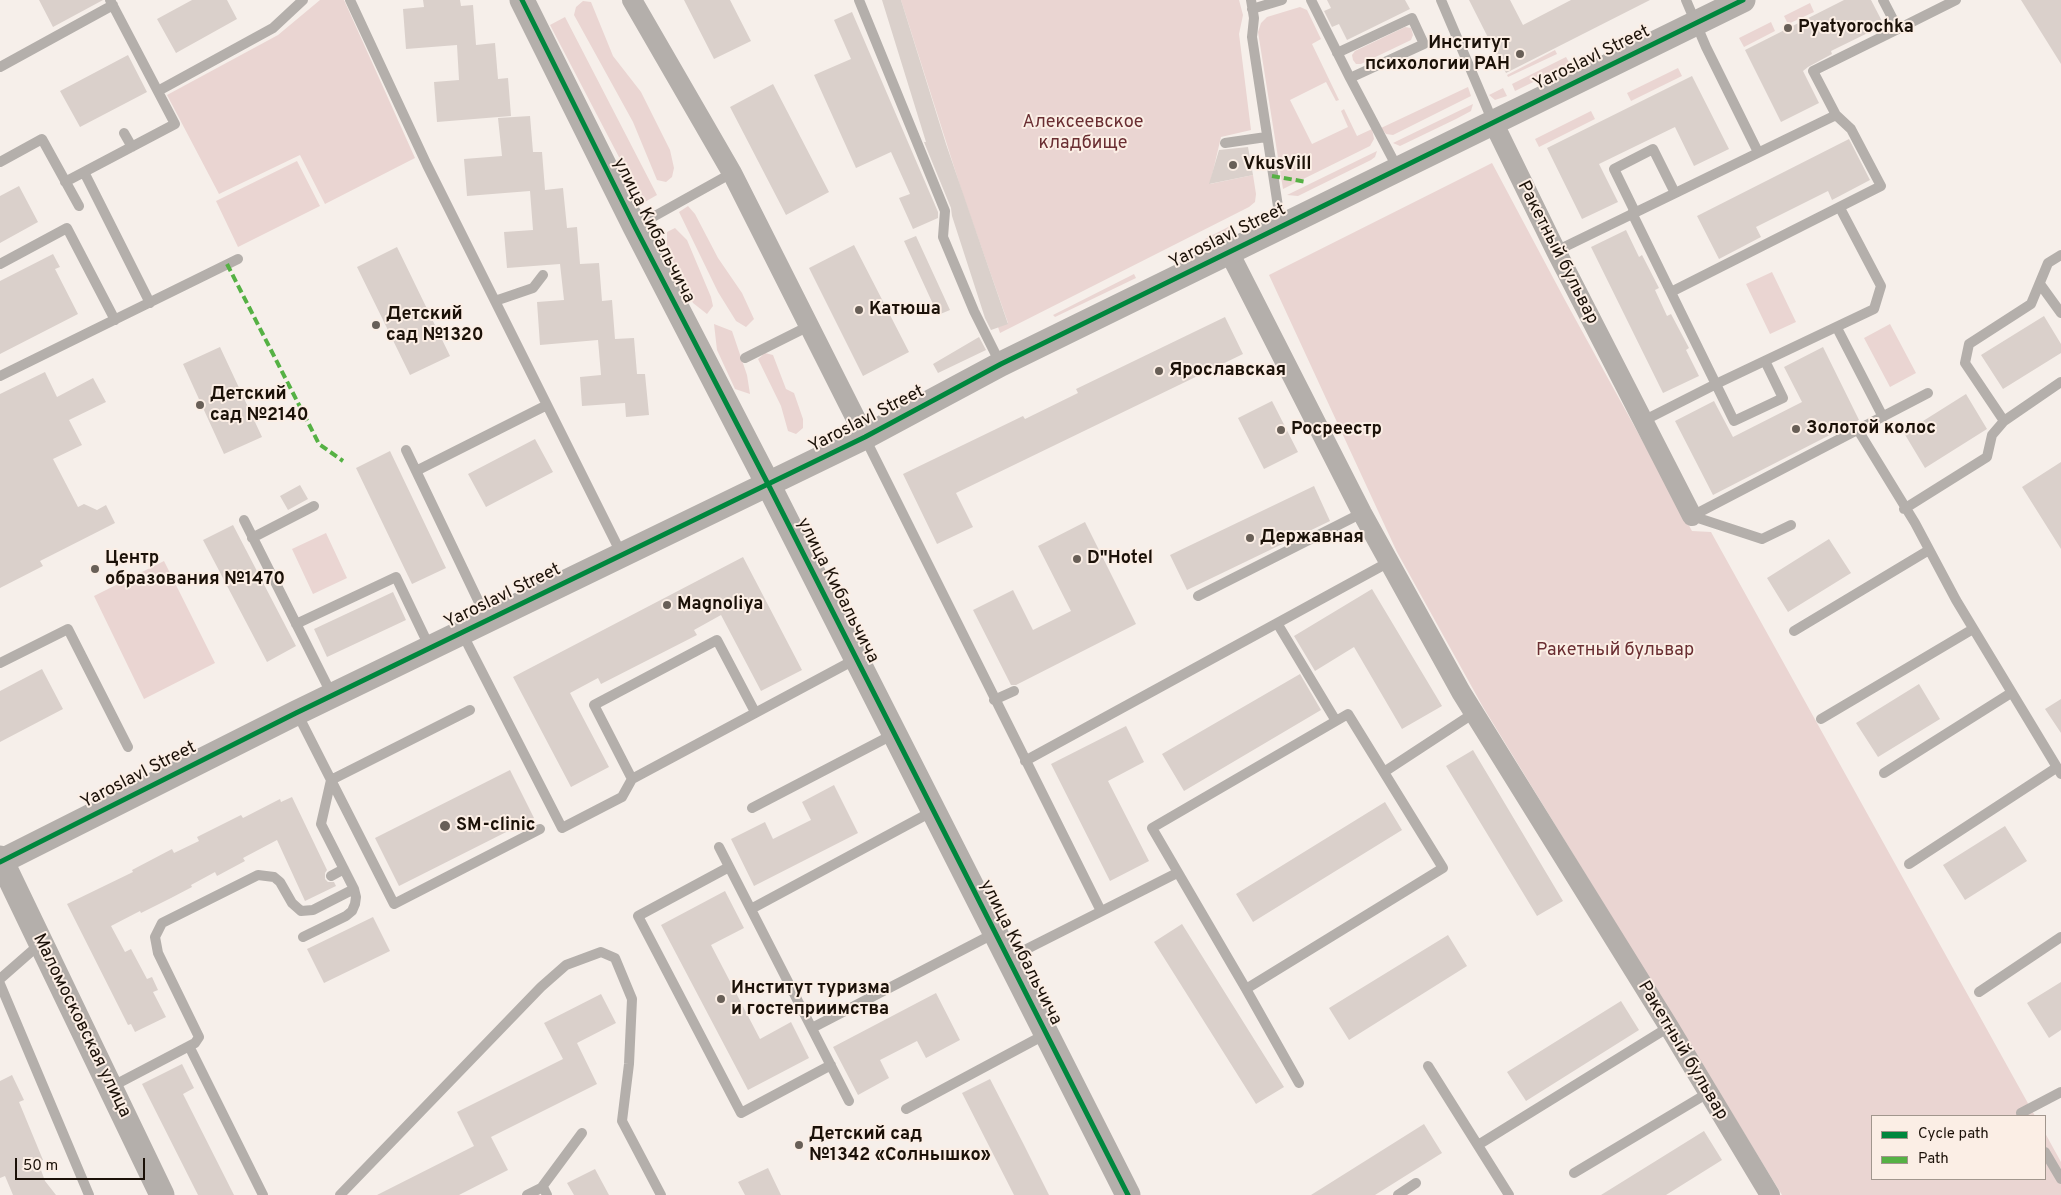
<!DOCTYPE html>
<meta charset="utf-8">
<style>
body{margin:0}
#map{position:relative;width:2061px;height:1195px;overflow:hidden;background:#f6efea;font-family:Overpass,sans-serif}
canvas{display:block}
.legend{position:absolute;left:1871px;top:1115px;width:175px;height:65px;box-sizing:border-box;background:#fbeee5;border:1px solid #a1968d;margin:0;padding:6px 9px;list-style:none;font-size:15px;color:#1b1108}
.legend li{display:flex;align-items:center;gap:10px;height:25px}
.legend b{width:25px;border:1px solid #a1968d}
.scale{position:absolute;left:15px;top:1158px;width:130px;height:22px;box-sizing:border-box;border:2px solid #1b1108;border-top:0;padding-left:6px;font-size:15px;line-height:18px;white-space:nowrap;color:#1b1108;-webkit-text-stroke:4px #fbeee5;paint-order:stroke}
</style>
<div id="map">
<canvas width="2061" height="1195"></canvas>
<ul class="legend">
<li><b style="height:6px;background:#00873e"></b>Cycle path</li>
<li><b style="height:6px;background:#55b144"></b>Path</li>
</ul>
<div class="scale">50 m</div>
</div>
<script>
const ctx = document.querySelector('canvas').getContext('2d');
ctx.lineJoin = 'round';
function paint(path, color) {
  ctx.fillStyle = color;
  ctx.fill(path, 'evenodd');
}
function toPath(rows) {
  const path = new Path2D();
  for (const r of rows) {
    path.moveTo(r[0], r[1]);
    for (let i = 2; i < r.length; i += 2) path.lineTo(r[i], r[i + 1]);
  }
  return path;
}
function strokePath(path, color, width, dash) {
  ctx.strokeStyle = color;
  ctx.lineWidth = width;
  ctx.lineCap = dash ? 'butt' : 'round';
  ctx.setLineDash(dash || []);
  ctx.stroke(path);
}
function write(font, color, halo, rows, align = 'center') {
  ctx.font = font + ' Overpass,sans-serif';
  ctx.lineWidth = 4;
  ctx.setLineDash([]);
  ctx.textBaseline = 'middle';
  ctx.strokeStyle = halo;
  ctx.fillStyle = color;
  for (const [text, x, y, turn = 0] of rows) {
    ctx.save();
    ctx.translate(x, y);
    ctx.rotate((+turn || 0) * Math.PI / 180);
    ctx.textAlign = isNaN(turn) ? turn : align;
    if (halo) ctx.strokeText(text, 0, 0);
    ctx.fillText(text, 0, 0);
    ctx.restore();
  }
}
const green = toPath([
 [320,0,344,0,415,158,325,204,300,155,219,194,167,95,278,35],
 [901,0,1239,0,1243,15,1239,34,1251,130,1221,137,1210,184,1253,175,1256,194,1255,202,1249,207,1000,333,998,327,1008,323,963,195],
 [583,1,591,2,613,56,641,92,670,150,674,168,672,177,666,182,657,180,633,122,574,15,576,7],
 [1810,3,1814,12,1788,24,1784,16],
 [1300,7,1307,10,1321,39,1312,44,1339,100,1336,101,1326,82,1290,100,1312,144,1348,127,1341,111,1344,109,1357,136,1372,129,1374,139,1370,146,1283,189,1258,32,1261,23,1267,17],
 [565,17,657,195,643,203,550,25],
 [1771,22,1775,31,1744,47,1739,38],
 [1405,27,1411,28,1413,35,1411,40,1361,64,1356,64,1353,60,1352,55,1355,51],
 [1555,50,1557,54,1508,77,1507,75],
 [1566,57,1570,64,1515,91,1512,84],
 [1678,68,1682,76,1631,101,1627,93],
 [1468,87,1471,96,1393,135,1386,134,1381,128],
 [1503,88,1507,96,1495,100,1489,95],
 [1473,104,1471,111,1456,119,1400,146,1393,143],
 [1591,111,1595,119,1539,147,1535,139],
 [1377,151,1375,157,1371,160,1298,196,1287,195],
 [297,161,320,206,238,247,216,201],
 [1492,163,1566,302,1692,531,1711,532,2035,1116,1872,1116,1872,1179,2045,1179,2045,1133,2061,1162,2061,1195,1782,1195,1483,707,1397,552,1269,275],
 [688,206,695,214,718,258,742,293,754,319,746,327,736,321,718,292,679,212],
 [1232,225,1234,228,1206,242,1205,239],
 [675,228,687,240,711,297,713,306,707,314,693,303,667,249,667,232],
 [1772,272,1796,322,1770,334,1746,284],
 [1134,274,1136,278,1055,317,1053,315],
 [714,324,732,331,747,375,750,394,735,389,717,350],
 [1890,324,1916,373,1890,387,1864,338],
 [765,353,773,355,786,389,794,393,803,419,803,428,796,434,788,431,781,406,758,359],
 [326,533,347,578,313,594,292,549],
 [164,561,215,663,144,699,94,596]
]);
const building = toPath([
 [39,0,103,0,53,27],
 [192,0,227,0,237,19,176,53,157,19],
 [423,0,460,0,461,6,473,5,476,45,495,43,498,79,508,78,511,116,437,122,434,82,459,80,457,45,406,49,403,9,424,7],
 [684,0,730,0,751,41,714,59],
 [882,0,901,0,946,144,1008,324,991,330,985,318,952,216,951,208,924,142,926,142],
 [1327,0,1405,0,1410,9,1347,40,1339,24,1332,27,1324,11,1331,8],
 [1469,0,1510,0,1523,25,1571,0,1650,0,1506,73],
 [1844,0,1871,0,1884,25,1831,51,1832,54,1808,67,1803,71,1819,103,1781,122,1745,50],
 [2021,0,2061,0,2061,64],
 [852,12,938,212,938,218,913,229,899,198,910,194,891,152,856,168,814,75,851,59,834,20],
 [128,55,147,92,80,127,60,91],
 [1692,76,1729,149,1694,166,1675,127,1599,164,1618,202,1582,219,1547,148],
 [773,84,829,192,786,215,730,107],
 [530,116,533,152,542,152,545,190,563,188,567,228,577,227,580,264,599,263,602,301,612,300,615,339,634,338,637,374,645,374,649,415,626,417,625,403,582,406,580,377,601,375,598,340,540,345,537,302,564,300,560,264,507,268,504,232,533,230,530,191,467,196,464,159,502,156,498,118],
 [1849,139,1870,180,1832,200,1828,191,1756,227,1761,237,1719,259,1697,216],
 [1248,147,1253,175,1209,184,1219,150],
 [19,186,38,222,0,243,0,196],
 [1626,230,1639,257,1642,255,1659,288,1655,290,1667,316,1671,314,1689,348,1686,350,1699,376,1663,393,1591,247],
 [916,236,950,310,938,315,904,241],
 [854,245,909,352,863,376,809,268],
 [397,247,450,356,410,375,357,267],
 [53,254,60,267,55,269,78,314,0,354,0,281],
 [2044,316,2061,344,2061,353,2003,389,1981,355],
 [1225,317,1243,354,956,493,973,527,937,544,903,474,1023,416,1025,419,1078,393,1076,389],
 [979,337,986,350,938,373,933,364],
 [220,347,262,437,224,454,183,364],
 [1823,347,1859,420,1713,495,1675,421,1714,401,1733,437,1802,402,1784,367],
 [45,372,57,397,93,378,106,402,69,420,82,445,53,459,78,507,84,504,97,510,106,505,115,523,40,561,43,566,0,588,0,394],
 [1966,394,1987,429,1925,468,1904,433],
 [1272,401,1298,452,1264,469,1238,418],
 [535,439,553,472,486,507,468,474],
 [390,451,446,568,412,584,356,468],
 [2061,462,2061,549,2022,487],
 [300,485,308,499,288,510,280,496],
 [1314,486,1330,521,1187,590,1170,555],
 [1085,522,1136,624,1016,685,1011,685,973,610,1013,590,1033,630,1071,611,1038,546],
 [233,525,296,646,267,662,203,540],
 [1829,539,1851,573,1788,612,1767,578],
 [743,557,802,670,761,691,721,615,694,630,697,635,601,684,598,678,570,693,609,767,571,787,513,677],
 [1372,589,1442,706,1402,729,1354,647,1315,671,1294,636],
 [393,592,406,620,327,657,314,629],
 [42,669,63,709,0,742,0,691],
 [1300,674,1321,710,1184,791,1162,754],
 [1919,684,1940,719,1878,757,1856,723],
 [2061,699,2061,733,2045,709],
 [1126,726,1144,762,1108,781,1149,861,1110,881,1051,764],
 [1473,750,1563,901,1537,916,1446,766],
 [510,770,534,818,399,886,375,838],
 [834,785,858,833,754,886,731,839,765,822,773,839,811,820,802,802],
 [292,797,327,870,325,873,325,879,328,882,334,882,336,886,305,901,277,840,243,858,245,861,217,876,215,872,191,885,192,887,171,898,141,913,140,911,111,926,125,952,131,949,147,979,152,977,158,990,153,992,166,1017,135,1032,131,1024,128,1025,67,904,133,872,132,870,172,849,174,853,199,841,197,837,241,815,243,818,280,799,281,802],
 [1385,802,1402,830,1253,922,1236,894],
 [2005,826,2027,861,1965,900,1943,865],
 [725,891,744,928,711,945,760,1039,791,1022,809,1058,748,1090,661,925],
 [373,917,390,951,324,983,307,949],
 [1182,924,1284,1087,1256,1104,1154,942],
 [1448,935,1467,966,1349,1040,1329,1008],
 [2061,982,2061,1030,2049,1038,2027,1003],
 [936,993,960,1040,926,1058,917,1041,880,1060,889,1078,858,1095,833,1047],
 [601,994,616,1023,577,1043,597,1084,491,1137,508,1170,459,1195,377,1195,474,1146,457,1112,563,1059,544,1023],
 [1621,1001,1639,1030,1526,1101,1507,1072],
 [182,1064,194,1088,183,1094,234,1195,198,1195,142,1084],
 [12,1075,24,1100,19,1102,43,1160,38,1162,45,1181,56,1195,13,1195,5,1176,0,1178,0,1081],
 [990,1079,1023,1143,1049,1195,1014,1195,962,1093],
 [1424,1124,1442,1153,1375,1195,1311,1195],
 [1704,1131,1722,1160,1666,1195,1601,1195],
 [768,1168,781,1195,745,1195,738,1182],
 [595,1169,609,1195,574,1195,567,1183]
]);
const service = toPath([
 [350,0,427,165,622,555],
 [859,0,945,211,943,237,974,311,1000,363],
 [1251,0,1254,18,1252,37,1281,226],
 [1311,0,1350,78],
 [1441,0,1493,122],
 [1686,0,1706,47,1758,152],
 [1252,9,1282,0],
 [1898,29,1956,0],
 [1337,53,1412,18,1424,44,1350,78,1398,169],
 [0,67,113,5],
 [158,91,273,28,303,0],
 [124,133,132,147],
 [1225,143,1266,137],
 [0,162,42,139,79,206],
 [84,172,150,303],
 [65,182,175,124,110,0],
 [1635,212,1614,169,1653,149,1675,193],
 [1632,213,1734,421,1783,398,1765,361],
 [635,227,732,173],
 [1556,251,1836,115],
 [0,264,67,228,115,320],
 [2040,284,2061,313],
 [1671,292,1881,186,1851,129,1836,115,1813,71,1898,29,1883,0],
 [495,301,533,288,543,275],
 [1837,328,1883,417],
 [745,358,809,326],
 [0,376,238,259],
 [1643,421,1716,384,1874,309,1881,286,1840,208],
 [2004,421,1965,363,1969,344,2031,304,2048,263,2061,255],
 [1858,430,1915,523,1956,600,2061,774],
 [865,438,1101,911],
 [406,450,487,619],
 [416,471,547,405],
 [1904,509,1987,457,1992,435,2004,421,2061,382],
 [1692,516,1928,393],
 [1692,516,1762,539,1791,525],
 [244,520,332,695],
 [252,538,314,506],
 [1198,596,1362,513],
 [1277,623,1336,721],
 [296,624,396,577,430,648],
 [1794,631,1929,550],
 [462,633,562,828,622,797,632,779,856,659],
 [0,663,68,629,128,747],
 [994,700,1014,691],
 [297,713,394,904,540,829],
 [1821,719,1973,629],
 [1025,761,1389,562],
 [1384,772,1474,713],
 [1884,773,2011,693],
 [632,779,594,705,717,640,755,712],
 [752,808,894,734],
 [719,847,849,1101],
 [1909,864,2056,768],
 [729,867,638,916,741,1113,831,1065],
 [331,876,344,869],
 [751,909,933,811],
 [303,937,346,916,352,911,355,904,356,897,354,889,321,824,331,780,470,710],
 [1009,958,1177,873],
 [0,979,41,943],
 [0,984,89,1195],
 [1246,989,1443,868,1348,714,1152,828,1246,989,1299,1083],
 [1979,992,2061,937],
 [812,1028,995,933],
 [189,1046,263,1195],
 [1428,1066,1509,1195],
 [111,1087,195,1043,199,1037,158,953,155,937,162,923,258,875,274,877,280,882,292,903,301,911,313,910,354,889],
 [906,1109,1046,1034],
 [2023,1116,2021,1113,2061,1092],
 [1478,1145,1669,1027],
 [2045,1152,2061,1179],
 [1574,1173,1708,1093],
 [542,1187,582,1133],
 [340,1195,541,987,566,965,601,952,615,958,632,999,629,1064,622,1121,661,1195],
 [527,1195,543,1187,547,1195],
 [1398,1195,1416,1183]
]);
const minor = toPath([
 [632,0,732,173,865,437],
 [1493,122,1556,251,1692,516],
 [1229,252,1362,513,1461,692,1669,1027,1770,1195]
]);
const tertiary = toPath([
 [522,0,635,227,768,484,1128,1195],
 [0,858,162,1195],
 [0,862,296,713,865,437,1001,364,1743,0]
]);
const quiet = toPath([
 [1272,176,1307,182],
 [227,264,319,444,343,461]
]);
const cycleway = toPath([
 [522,0,635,227,768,484,1128,1195],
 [0,862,296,713,865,437,1001,364,1743,0]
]);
const markers = [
 [1788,28,5,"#685f57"],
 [1520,54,5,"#685f57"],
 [1233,165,5,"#685f57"],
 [859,310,5,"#685f57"],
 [376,325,5,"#685f57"],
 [1159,371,5,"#685f57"],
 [200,405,5,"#685f57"],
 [1796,429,5,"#685f57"],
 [1281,430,5,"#685f57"],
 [1250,538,5,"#685f57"],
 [1077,559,5,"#685f57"],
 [95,569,5,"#685f57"],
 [667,605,5,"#685f57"],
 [445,826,6,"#685f57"],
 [721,999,5,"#685f57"],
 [799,1145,5,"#685f57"]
];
const poiNames = [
 ["Pyatyorochka",1798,28],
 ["Институт",1510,44,"right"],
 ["психологии РАН",1510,65,"right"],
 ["VkusVill",1243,165],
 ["Катюша",869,310],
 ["Детский",386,315],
 ["сад №1320",386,336],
 ["Ярославская",1169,371],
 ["Детский",210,395],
 ["сад №2140",210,416],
 ["Золотой колос",1806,429],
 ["Росреестр",1291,430],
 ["Державная",1260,538],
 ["Центр",105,559],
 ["образования №1470",105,580],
 ["D\"Hotel",1087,559],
 ["Magnoliya",677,605],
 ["SM-clinic",456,826],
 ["Институт туризма",731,989],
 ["и гостеприимства",731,1010],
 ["Детский сад",809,1135],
 ["№1342 «Солнышко»",809,1156]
];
const streetNames = [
 ["Yaroslavl Street",1592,59,-26],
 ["улица Кибальчича",653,231,63],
 ["Yaroslavl Street",1228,237,-26],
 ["Ракетный бульвар",1557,253,63],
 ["Yaroslavl Street",867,420,-27],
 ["улица Кибальчича",837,591,63],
 ["Yaroslavl Street",503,597,-26],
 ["Yaroslavl Street",139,776,-27],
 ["улица Кибальчича",1020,953,63],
 ["Маломосковская улица",81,1026,64],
 ["Ракетный бульвар",1682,1051,59]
];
const parkNames = [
 ["Алексеевское",1083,123],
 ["кладбище",1083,144],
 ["Ракетный бульвар",1615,651]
];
paint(green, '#ead5d2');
paint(building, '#dad0cb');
strokePath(service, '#b4afab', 10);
strokePath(minor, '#b4afab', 20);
strokePath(tertiary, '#b4afab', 25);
strokePath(quiet, '#55b144', 4, [8, 4]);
strokePath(cycleway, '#00873e', 5);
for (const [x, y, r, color] of markers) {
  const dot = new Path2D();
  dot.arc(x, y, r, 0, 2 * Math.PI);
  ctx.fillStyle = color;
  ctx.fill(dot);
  strokePath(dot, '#fbeee5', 2);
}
write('bold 18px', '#1b1108', '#fbeee5', poiNames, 'left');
write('18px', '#1b1108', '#fbeee5', streetNames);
write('18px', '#6a2e32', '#fbeee5', parkNames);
</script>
